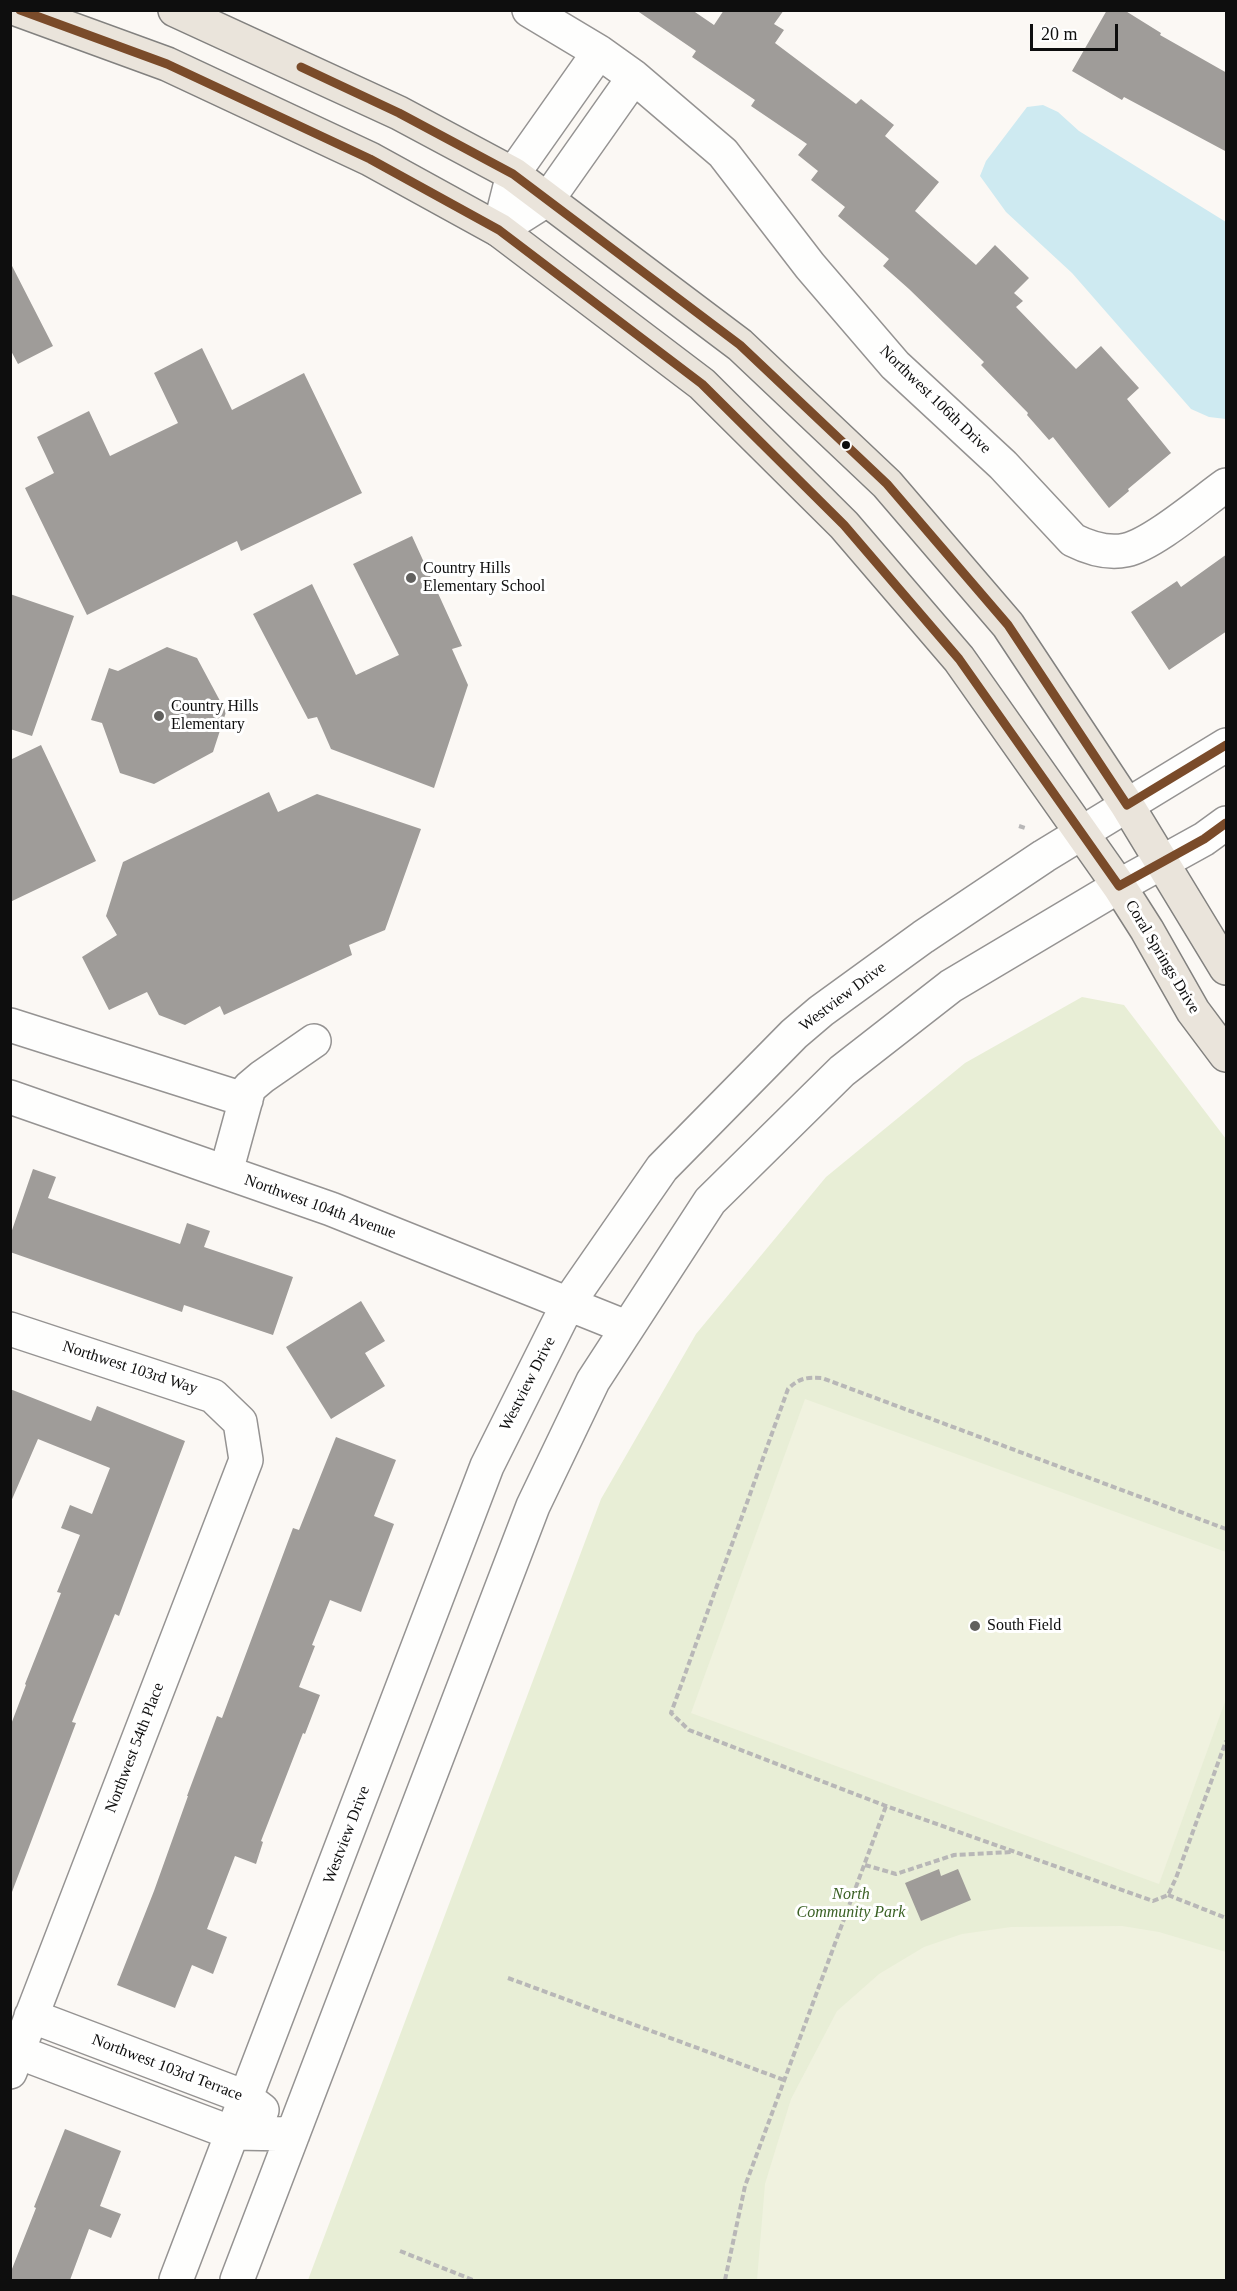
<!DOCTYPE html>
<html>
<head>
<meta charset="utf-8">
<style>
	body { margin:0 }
	#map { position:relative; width:1237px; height:2291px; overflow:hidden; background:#fbf8f4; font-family:"Times New Roman",serif }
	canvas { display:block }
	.frame { position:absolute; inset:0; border:12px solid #0e0e0e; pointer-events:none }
	.scale { position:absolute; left:1030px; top:24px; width:88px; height:27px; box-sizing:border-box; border:3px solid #0e0e0e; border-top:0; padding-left:8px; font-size:18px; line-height:21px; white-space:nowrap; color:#0e0e0e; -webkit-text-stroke:4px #fff; paint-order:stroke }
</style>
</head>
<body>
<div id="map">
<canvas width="1237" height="2291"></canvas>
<div class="frame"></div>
<div class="scale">20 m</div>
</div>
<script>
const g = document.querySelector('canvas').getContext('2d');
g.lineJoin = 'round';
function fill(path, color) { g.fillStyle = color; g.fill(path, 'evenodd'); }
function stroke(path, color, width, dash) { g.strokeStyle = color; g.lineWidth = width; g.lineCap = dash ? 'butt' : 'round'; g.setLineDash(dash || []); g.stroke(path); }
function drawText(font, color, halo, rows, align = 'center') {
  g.font = font + ' "Times New Roman",serif'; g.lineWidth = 6; g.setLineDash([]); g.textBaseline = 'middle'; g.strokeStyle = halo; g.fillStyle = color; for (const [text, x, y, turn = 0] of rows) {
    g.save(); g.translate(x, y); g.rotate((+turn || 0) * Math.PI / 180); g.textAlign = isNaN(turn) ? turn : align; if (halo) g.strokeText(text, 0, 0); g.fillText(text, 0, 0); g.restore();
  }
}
const green = new Path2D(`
	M1082,997L1124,1005L1226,1139V2280H308L601,1499L696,1334L826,1177L965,1063Z`);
const pitch = new Path2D(`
	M805,1399L1226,1552V1699L1159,1884L691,1713Z
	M1122,1926L1159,1932L1226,1952V2280H757L765,2184L791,2099L837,2011L879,1974L924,1947L962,1934L1011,1927Z`);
const water = new Path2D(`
	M1043,105L1058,112L1079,131L1226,222V419L1209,417L1191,409L1072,273L1006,212L980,176L986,161L1027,107Z`);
const building = new Path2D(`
	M636,10H692L714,25L724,10H784L774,24L784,30L775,43L856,104L861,99L894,125L885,136L939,182L915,211L976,265L995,245L1029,278L1014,293L1023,301L1016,307L1076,369L1101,346L1139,388L1127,399L1171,453L1128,489L1129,491L1109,508L1053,437L1049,440L1027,415L1028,413L981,365L984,362L909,289L883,266L889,259L838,216L845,207L811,180L818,171L798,155L807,144L751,106L755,100L692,57L696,51Z
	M1107,10H1124L1161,33L1160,35L1227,73V152L1124,97L1122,100L1072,71Z
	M10,262L53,346L18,364L10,349Z
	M202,348L232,410L304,373L362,493L241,551L237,541L87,615L25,488L54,473L37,437L89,411L110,456L178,423L154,373Z
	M412,536L462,646L452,649L468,685L434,788L331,749L317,717L308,719L253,614L312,584L356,675L399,655L353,564Z
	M1227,554V631L1169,670L1131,612L1177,581L1181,587Z
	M10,594L74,616L32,736L10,729Z
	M167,647L197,658L226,712L213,752L154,784L120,773L102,723L91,720L109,668L118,671Z
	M41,745L96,861L10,902V760Z
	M269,792L278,812L317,794L421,829L385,930L349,945L352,955L224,1015L220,1006L185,1025L159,1015L147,992L109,1010L82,957L117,935L106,916L123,862Z
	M33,1169L56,1177L48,1198L180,1244L187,1223L210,1231L204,1247L293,1277L273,1335L184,1305L182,1312L10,1252V1236Z
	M361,1301L385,1341L365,1353L385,1386L331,1419L286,1347Z
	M10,1389L91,1421L97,1406L185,1441L119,1616L115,1614L72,1722L76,1723L12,1892H10V1727L26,1685L25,1684L61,1593L57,1592L80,1535L61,1528L70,1505L92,1514L110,1468L38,1439L10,1504Z
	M336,1437L396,1460L374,1516L394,1524L361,1612L330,1600L312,1645L315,1646L299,1687L320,1695L305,1734L303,1733L261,1841L263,1842L256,1864L235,1856L207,1929L227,1937L213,1974L192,1965L175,2008L117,1985L154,1891L188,1796H187L217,1716L222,1718L293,1528L299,1530Z
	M939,1869L941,1876L958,1869L971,1900L921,1921L905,1883Z
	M65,2129L121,2151L100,2206L121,2214L111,2238L89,2229L70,2280H10V2274L36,2208L34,2207Z`);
const path = new Path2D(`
	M1019,826L1025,828
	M1226,1529L822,1378C807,1377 799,1378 788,1389L671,1713L689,1730L886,1806L1153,1901L1168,1895L1176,1878L1226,1741
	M865,1865L896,1874L954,1855L1012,1852
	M1168,1895L1226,1918
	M508,1978L784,2080
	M400,2251L473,2280
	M725,2280L745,2186L886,1806`);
const minor = new Path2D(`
	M529,10L599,52L634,77L723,153L810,266L895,365L1003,465L1073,540C1089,548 1108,554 1126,550C1153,544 1202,502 1226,485
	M499,230L548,199L634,77
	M499,230L513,174L599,52
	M10,1025L246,1100
	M10,1097L331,1209L626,1327
	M226,1172L249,1088L262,1077L314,1041
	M10,1329L213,1396L240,1422L246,1460L10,2072
	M31,2016L245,2097L262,2110
	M18,2052L232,2133L293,2134
	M176,2280L487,1466L569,1302L662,1168L794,1034L821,1011L923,937L1044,856L1226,745
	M237,2280L533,1506L593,1381L710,1201L842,1071L951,986L1119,886L1204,839L1226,823`);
const major = new Path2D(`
	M19,10L167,64L370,159L499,230L702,384L844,525L959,659L1119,886L1147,930L1193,1011L1226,1055
	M175,10L399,113L513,174L740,345L887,484L1008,625L1127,805L1226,968`);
const bus1 = new Path2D(`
	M20,10L167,64L370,159L499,230L702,384L844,525L959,659L1119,886L1204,839L1226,823
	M301,67L399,113L513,174L740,345L887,484L1008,625L1127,805L1226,745`);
const markers = [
	[846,445,5,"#0e0e0e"],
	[411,578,6,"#61605e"],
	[159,716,6,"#61605e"],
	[975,1626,6,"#61605e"]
];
const streetNames = [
	["Northwest 106th Drive",935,400,44],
	["Coral Springs Drive",1162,957,59],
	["Westview Drive",843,997,-37],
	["Northwest 104th Avenue",320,1207,20],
	["Northwest 103rd Way",130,1368,18],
	["Westview Drive",528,1384,-63],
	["Northwest 54th Place",135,1748,-69],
	["Westview Drive",347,1835,-69],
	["Northwest 103rd Terrace",167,2068,21]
];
const poiNames = [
	["Country Hills",423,569],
	["Elementary School",423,587],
	["Country Hills",171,707],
	["Elementary",171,725],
	["South Field",987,1626]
];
const parkNames = [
	["North",851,1895],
	["Community Park",851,1913]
];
fill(green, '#e8eed6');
fill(pitch, '#f0f2df');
fill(water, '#ceeaf1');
fill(building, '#9f9c99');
stroke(minor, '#959392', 36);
stroke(major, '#82817f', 36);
stroke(path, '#b8b7b7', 4, [6, 3]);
stroke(minor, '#fefefd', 33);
stroke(major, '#eae4db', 33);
stroke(bus1, '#7a4b2a', 9);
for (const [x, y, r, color] of markers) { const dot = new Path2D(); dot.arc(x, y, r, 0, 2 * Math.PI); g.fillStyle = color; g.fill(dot); stroke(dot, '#fff', 2); }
drawText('16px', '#0e0e0e', '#fff', streetNames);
drawText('16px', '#0e0e0e', '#fff', poiNames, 'left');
drawText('italic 16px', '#3a6024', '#fff', parkNames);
</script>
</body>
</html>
